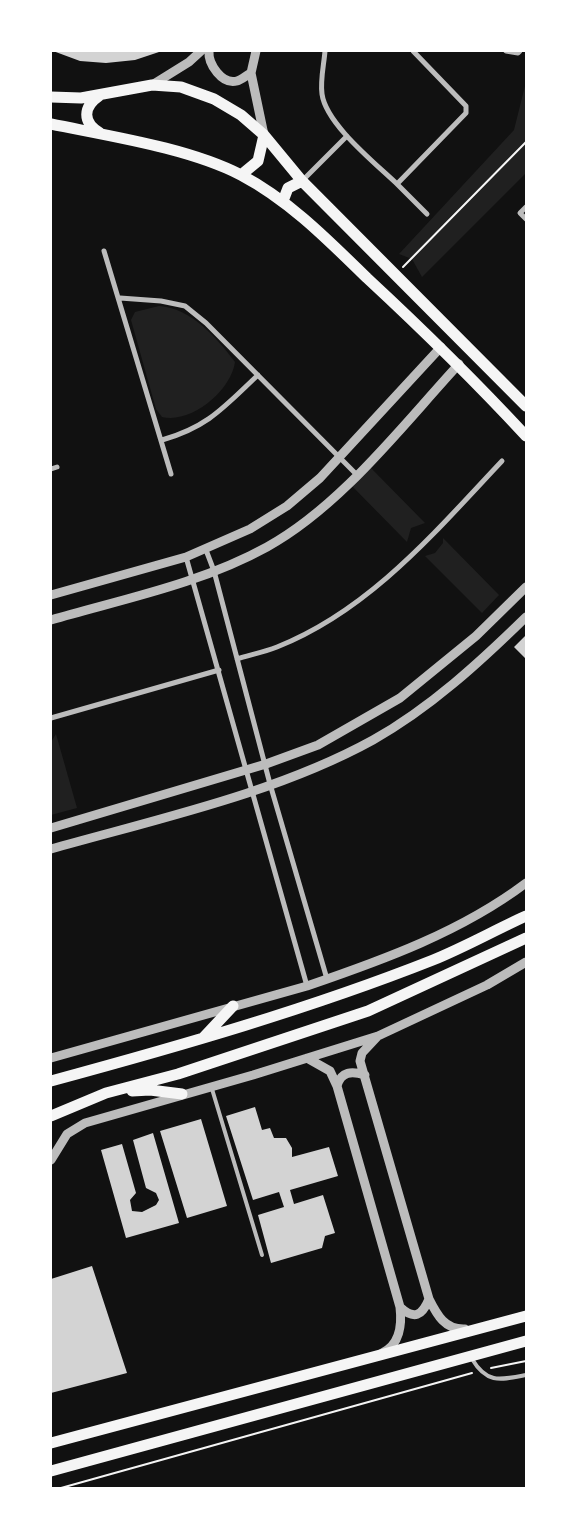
<!DOCTYPE html>
<html>
<head>
<meta charset="utf-8">
<style>
	body { margin:0 }
	#map { position:relative; width:577px; height:1539px; overflow:hidden; background:#111; font-family:Raleway,sans-serif }
	canvas { display:block }
	.frame { position:absolute; inset:0; border:52px solid #fff; pointer-events:none }
</style>
</head>
<body>
<div id="map">
<canvas width="577" height="1539"></canvas>
<div class="frame"></div>
</div>
<script>
const g = document.querySelector('canvas').getContext('2d');
g.lineJoin = 'round';
function fill(path, color) { g.fillStyle = color; g.fill(path, 'evenodd'); }
function stroke(path, color, width, dash) { g.strokeStyle = color; g.lineWidth = width; g.lineCap = dash ? 'butt' : 'round'; g.setLineDash(dash || []); g.stroke(path); }
const green = new Path2D(`
	M526,82V173L422,277L412,259L399,254L514,130Z
	M159,306C191,308 217,338 235,362C231,391 191,424 162,417L156,409L131,320L135,312Z
	M368,465L425,523L411,528L407,542L349,483Z
	M443,538L499,595L482,613L425,556L435,553L443,543Z
	M56,734L77,808L51,815V742Z`);
const building = new Path2D(`
	M53,51H159V52L135,60L106,63L80,61Z
	M526,635V659L514,647Z
	M255,1107L262,1130L270,1128L274,1138H286L292,1148V1157L329,1147L338,1176L290,1190L294,1204L323,1195L335,1233L325,1236L322,1248L271,1263L258,1215L284,1207L279,1192L253,1200L226,1116Z
	M201,1119L227,1206L187,1218L160,1131Z
	M153,1133L179,1223L126,1238L101,1150L122,1144L136,1193L130,1200L132,1211L142,1212L156,1205L159,1200L156,1193L146,1188L133,1140Z
	M92,1266L127,1373L51,1393V1279Z`);
const path = new Path2D(`
	M403,267L526,142
	M491,1368L526,1361
	M61,1488L472,1373`);
const service = new Path2D(`
	M212,1089L262,1255
	M472,1359C487,1384 500,1380 526,1375`);
const minor = new Path2D(`
	M325,51C324,64 320,81 322,94C326,124 375,163 397,184L466,113V106L413,51
	M506,51L518,53L520,51
	M302,181L347,136
	M397,184L427,214
	M526,207L520,213L526,219
	M104,251L171,474
	M120,298L161,301L185,306L206,323L357,475
	M162,440C208,427 224,407 258,375
	M51,469L57,467
	M206,550L214,571L270,784L327,979
	M186,557L307,986
	M237,659C250,655 264,652 277,647C370,610 435,532 502,461
	M51,718L219,670`);
const tertiary = new Path2D(`
	M209,51C208,64 222,85 237,81C241,80 247,75 251,73
	M256,51L251,73L264,135
	M152,85L189,62L201,51
	M51,595L186,557L250,529L287,506L320,478L441,347
	M51,620C123,599 200,584 267,547C341,506 401,427 459,364
	M51,828L266,764L318,745L400,698L476,636L526,587
	M51,849C157,819 277,793 373,740C430,708 480,662 526,617
	M377,1037L362,1053L360,1061L429,1299C437,1315 445,1330 465,1329
	M51,1058L307,986C383,960 461,932 526,883
	M307,1058L330,1071L337,1086L400,1307C402,1324 400,1345 382,1353
	M337,1086C341,1071 352,1071 365,1075
	M51,1160L67,1134L85,1123L253,1075L378,1036L487,985L526,962
	M400,1307C414,1320 422,1316 429,1299`);
const primary = new Path2D(`
	M99,96C83,107 82,122 100,133
	M51,97L81,98L152,85L181,87L214,99L241,115L264,135L302,181L526,406
	M51,124C109,136 189,148 241,175C290,201 328,240 367,278C422,329 475,381 526,436
	M241,175L258,161L264,135
	M283,201L288,188L302,181
	M203,1038L233,1006
	M51,1081C180,1046 309,1009 433,960C465,947 495,930 526,916
	M132,1091L150,1090L182,1094
	M51,1116L106,1093L178,1074L368,1011L526,938
	M51,1443L526,1316
	M51,1471L526,1341`);
fill(green, '#202020');
fill(building, '#d3d3d3');
stroke(path, '#f5f5f5', 2);
stroke(service, '#bcbcbc', 4);
stroke(minor, '#bcbcbc', 5);
stroke(tertiary, '#bcbcbc', 9);
stroke(primary, '#f5f5f5', 11);
</script>
</body>
</html>
